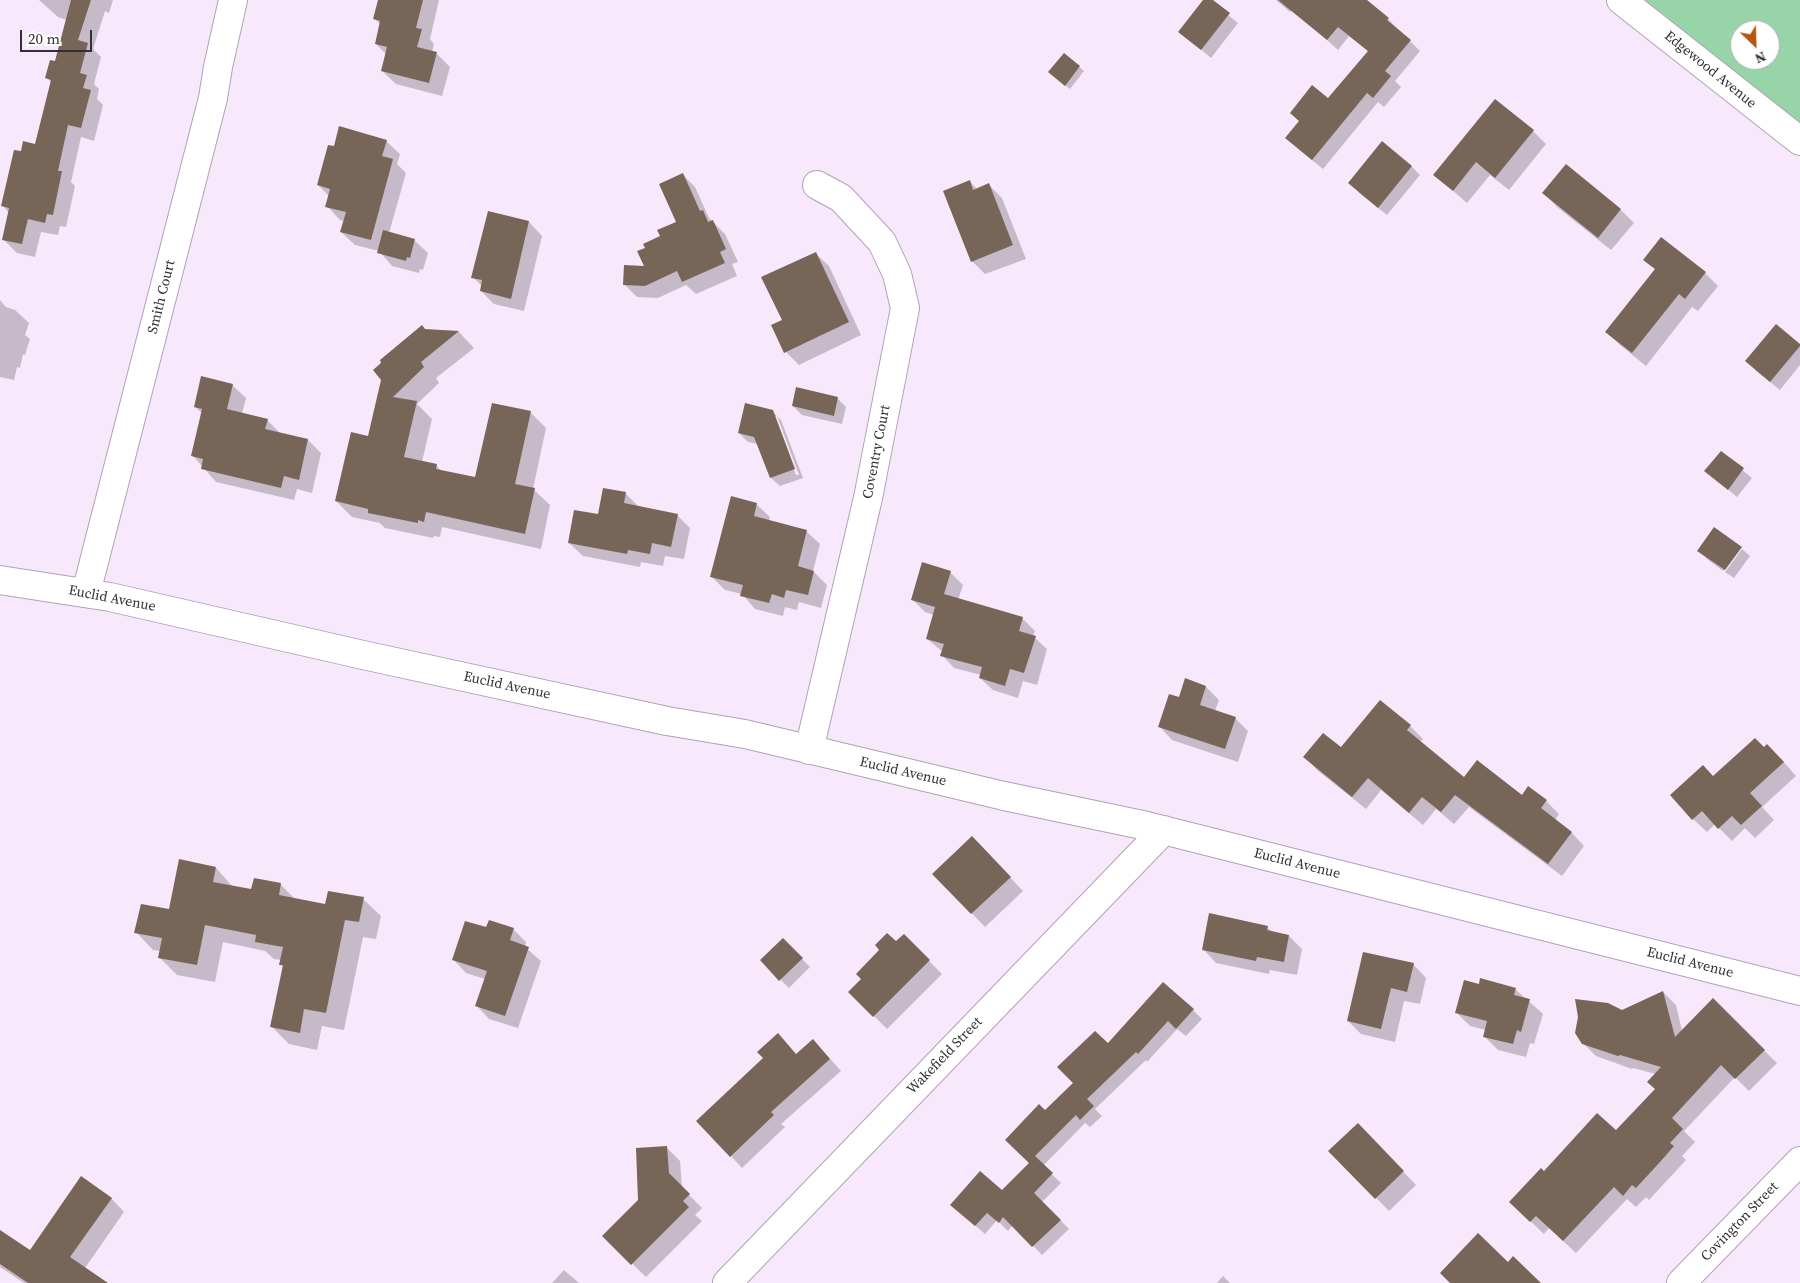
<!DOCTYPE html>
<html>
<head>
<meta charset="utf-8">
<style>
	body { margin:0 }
	#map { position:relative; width:1800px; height:1283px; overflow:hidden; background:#f8e8fb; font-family:"Source Serif 4",serif }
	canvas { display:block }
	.north { position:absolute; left:1730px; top:20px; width:50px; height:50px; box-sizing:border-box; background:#fff; border:1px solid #aeabae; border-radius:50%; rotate:156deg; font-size:14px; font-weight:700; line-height:20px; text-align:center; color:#342e35 }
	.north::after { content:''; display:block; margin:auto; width:18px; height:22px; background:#b5550f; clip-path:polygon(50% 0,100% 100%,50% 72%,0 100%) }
	.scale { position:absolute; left:20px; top:30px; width:72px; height:22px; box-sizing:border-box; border:2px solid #342e35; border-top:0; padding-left:6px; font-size:15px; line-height:18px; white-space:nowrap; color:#342e35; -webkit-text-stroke:4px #fff; paint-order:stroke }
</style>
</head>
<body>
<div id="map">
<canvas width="1800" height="1283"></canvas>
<div class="north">N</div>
<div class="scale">20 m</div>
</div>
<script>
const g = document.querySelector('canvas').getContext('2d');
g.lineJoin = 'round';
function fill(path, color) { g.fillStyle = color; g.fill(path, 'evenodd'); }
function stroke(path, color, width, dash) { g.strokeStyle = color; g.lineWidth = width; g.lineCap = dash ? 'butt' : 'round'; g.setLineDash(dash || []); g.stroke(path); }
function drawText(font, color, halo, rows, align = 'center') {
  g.font = font + ' "Source Serif 4",serif'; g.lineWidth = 5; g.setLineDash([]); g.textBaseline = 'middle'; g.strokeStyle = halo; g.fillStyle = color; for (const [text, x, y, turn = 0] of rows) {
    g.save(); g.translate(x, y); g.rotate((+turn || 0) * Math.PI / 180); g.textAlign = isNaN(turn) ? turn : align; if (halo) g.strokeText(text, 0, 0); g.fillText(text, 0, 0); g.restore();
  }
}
const green = new Path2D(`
	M1639,0H1800V131ZM1740,30H1770V60H1740Z`);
const shadow = new Path2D(`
	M39,0H113L109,13L105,11L93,49L101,57L94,84L99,89L97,99L103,105L94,141L81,137L71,182L75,186L66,227L60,226L58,235L41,232L35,257L17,253L4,240L9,213L3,206L22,153L35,145L52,83L47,78L56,62L67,20L58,17Z
	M379,0H439L430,39L434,44L432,52L436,53L450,67L442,96L396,84L382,71L387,55L376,44L381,25L375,19Z
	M1204,0H1210L1238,23L1211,58L1180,32Z
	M1276,0H1299L1290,12Z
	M1323,0H1365L1388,19L1420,51L1395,81L1401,87L1384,107L1378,102L1323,169L1297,148L1300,122L1291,113L1329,100L1369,52L1349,36L1338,50L1306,21Z
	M1064,55L1084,71L1070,89L1054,76Z
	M1533,131L1546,144L1509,190L1490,175L1467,203L1435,175Z
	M386,141L400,154L397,164L406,173L389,233L414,240L428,253L423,270L420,269L419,273L392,266L379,251L355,245L341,232L344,221L340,220L327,206L329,196L318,185L335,148Z
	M1411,166L1420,175L1387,215L1358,192Z
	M1566,166L1621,210L1634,223L1611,250L1557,207L1544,193Z
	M683,175L695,187L709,218L725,234L738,262L732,264L737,276L696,294L686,285L658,298L637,297L624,284L646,268V248L662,237L677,222Z
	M970,182L977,189L989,185L1002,198L1026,259L985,274L972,261Z
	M489,213L529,222L542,236L524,311L494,304L481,291L482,286L473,277Z
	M815,253L829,266L861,335L799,365L786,352L784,321Z
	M1645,260L1705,273L1718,286L1698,311L1692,307L1646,366L1620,345L1607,332L1656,270Z
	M0,300L6,307L15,310L29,323L25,335L30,339L25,355L23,354L20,368L17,367L14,380L0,377Z
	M425,330L459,332L474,348L436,378L439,383L417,404L432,419L422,462L436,465L442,472L476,479L530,412L546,428L533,489L550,505L541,549L442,527L440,537L434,536L433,538L385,528L380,523L352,517L336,501Z
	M1800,346V365L1780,390L1755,370Z
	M232,385L246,398L242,414L267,420L281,434L308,440L321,453L312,493L297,489L294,500L216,482L193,456L203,414L195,407Z
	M837,398L846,407L842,424L802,415L793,406Z
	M772,411L781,420L803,478L780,486L771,478L758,444L748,442L739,433ZM774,416H777L799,475H796Z
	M1721,452L1752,478L1737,497L1706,471Z
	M625,493L638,506L677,515L690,528L684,559L665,556L663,566L641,562L640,567L583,556L569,543Z
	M756,504L770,517L769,521L806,531L820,544L813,571L827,585L821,608L799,602L797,610L785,607L783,616L755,609L742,594L725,590L712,577Z
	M1740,547L1723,571L1707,559L1699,551Z
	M1742,549L1750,556L1734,578L1725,572Z
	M950,572L963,585L958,600L1022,618L1035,631L1033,636L1047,649L1037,685L1023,681L1018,698L993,690L980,678L981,675L954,668L942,655L943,652L927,639L934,615L925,612L912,599Z
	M1206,687L1219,700L1215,711L1235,718L1248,731L1238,762L1172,740L1159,726L1180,699Z
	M1410,726L1423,739L1420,742L1464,779L1522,797L1546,801L1559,814L1555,820L1572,833L1584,846L1562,876L1469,807L1454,824L1436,809L1423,825L1381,790L1366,809L1317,770L1305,757L1341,749Z
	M1781,759L1796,776L1762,807L1774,820L1755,838L1745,828L1732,841L1715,824L1707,832L1693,819L1714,777Z
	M985,851L1023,891L985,927L934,874Z
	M216,868L233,887L252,891L255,879L281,885L296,900L326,906L363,899L381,916L376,939L363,937L344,1030L322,1026L317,1050L289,1044L272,1027L283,967L280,964L281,960L274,959L265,951L223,942L215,982L177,975L159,957L161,951L153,950L136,932L170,911Z
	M1267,927L1273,933L1289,936L1302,949L1297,975L1270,970L1269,974L1216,963L1203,949Z
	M486,929H513L526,942L525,947L541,961L518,1028L489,1019L476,1005L485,979L466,973L453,959Z
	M904,936L942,974L887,1029L850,992Z
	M783,940L810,967L789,988L762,961Z
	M1413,964L1426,978L1420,1004L1404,1001L1395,1042L1361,1034L1348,1021Z
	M1480,985L1515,989L1543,1014L1534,1044L1530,1043L1526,1057L1498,1050L1484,1036L1486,1030L1470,1026L1456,1012Z
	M1663,992L1676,1005L1682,1031L1713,1000L1777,1063L1749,1091L1735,1077L1684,1131L1695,1142L1682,1156L1686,1160L1649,1200L1646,1197L1636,1207L1627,1199L1576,1253L1549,1228L1544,1234L1524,1215L1544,1172L1616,1132L1656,1090V1074L1633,1068L1632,1069L1596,1056L1583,1043L1622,1012Z
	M1193,1010L1202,1019L1186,1036L1177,1029L1147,1062L1146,1060L1095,1109L1102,1116L1090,1127L1085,1123L1043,1166L1061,1183L1042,1202L1069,1229L1042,1255L1013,1225L1008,1231L997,1220L985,1234L961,1213L1002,1191L1030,1163L1045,1112L1075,1083L1108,1045Z
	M824,1052L841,1071L781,1124L785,1127L742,1168L731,1156L797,1055Z
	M1358,1125L1416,1185L1389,1211L1330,1151Z
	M667,1148L680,1161L682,1188L702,1208L695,1215L702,1221L646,1277L604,1236L639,1201Z
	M111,1198L124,1212L85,1268L106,1283H24L0,1267V1231L30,1252Z
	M564,1270L579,1283H552Z
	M1223,1276L1230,1283H1217Z`);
const building = new Path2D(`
	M71,0H91L78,40L88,43L80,73L87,75L83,88L91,90L81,128L68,125L58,171H62L53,215L47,214L45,223L28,219L22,244L2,240L9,208L1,206L14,150L21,151L23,141L35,144L51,80L45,78L50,60L55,61Z
	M378,0H423L416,28L422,29L417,47L437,52L429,83L381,71L387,47L375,44L380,21L373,19Z
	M1203,0H1213L1230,13L1201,50L1178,32Z
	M1278,0H1367L1389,18L1387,20L1411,40L1385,71L1391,76L1373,98L1367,93L1312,160L1285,138L1299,121L1290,113L1312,85L1328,98L1368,51L1338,27L1327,40Z
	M1064,53L1080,66L1065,86L1048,72Z
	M1495,99L1534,130L1495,178L1476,162L1453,191L1433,175Z
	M339,126L387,140L382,156L393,159L371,240L340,232L346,212L325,207L330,189L317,185L328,145L334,146Z
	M1382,141L1412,166L1378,208L1348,183Z
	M1566,164L1621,209L1598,238L1542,193Z
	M683,173L700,211L703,210L708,222L713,220L726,249L720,252L725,263L682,282L677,271L645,286L623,285L624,265L644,266L637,251L645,248L643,244L660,236L657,230L676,222L659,184Z
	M970,180L973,190L989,183L1013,245L971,262L943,191Z
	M488,211L529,221L511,299L480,291L482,280L471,278Z
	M383,230L415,239L410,258L407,257L406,261L377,253Z
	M1661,237L1706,272L1685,299L1679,294L1632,353L1605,332L1655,269L1643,260Z
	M816,252L849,322L784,353L771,325L782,320L761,277Z
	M1776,324L1800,344V346L1770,382L1745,361Z
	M422,325L425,329L459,331L421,362L424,367L393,397L417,401L404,457L437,464L436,469L475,477L492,403L531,411L515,484L535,488L525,534L426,512L424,522L418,520V523L368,513V509L335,501L351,432L368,436L381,380L373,370L381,363L380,360Z
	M201,376L233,384L227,409L268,419L265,429L308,439L299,480L284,476L281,488L201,469L203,459L191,456L202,409L194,407Z
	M796,387L838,397L834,416L792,406Z
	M745,403L773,410L795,469L770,478L754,437L738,433Z
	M1721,451L1744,468L1728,490L1704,471Z
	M603,488L626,492L624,503L678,514L671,547L652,543L650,554L628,550L627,554L568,543L574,510L598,514Z
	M731,496L757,503L754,516L807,530L798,566L814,571L808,595L786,590L784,598L772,594L769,603L740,596L743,585L710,577Z
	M1714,527L1742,547L1725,570L1697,551Z
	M922,562L951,571L944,594L1023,617L1019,631L1036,636L1024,673L1010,669L1005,686L979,678L982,667L940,656L944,644L926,639L935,607L911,600Z
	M1185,678L1206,686L1200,705L1236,717L1225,749L1158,727L1169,694L1179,697Z
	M1380,700L1411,725L1407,730L1464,777L1477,760L1522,795L1528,786L1547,800L1541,808L1572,832L1548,864L1455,795L1441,812L1422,797L1409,813L1368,778L1352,797L1303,757L1323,733L1341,747Z
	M1755,738L1764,747L1767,744L1784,762L1750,793L1762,806L1741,825L1732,816L1718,829L1702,811L1692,820L1670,795L1703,765L1713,776Z
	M972,836L1011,877L971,914L932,874Z
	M179,859L216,867L213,882L251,889L254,878L281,883L279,895L325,904L328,891L364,897L359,922L345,920L326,1013L304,1009L300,1033L270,1027L283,965H279L283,947L255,942L256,935L205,925L197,965L158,958L162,938L134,933L141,904L169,909Z
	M1209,913L1268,926L1267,930L1289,935L1284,962L1257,957L1256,961L1202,950Z
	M489,920L514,928L510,940L529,947L505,1016L475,1006L487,971L452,960L465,921L486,927Z
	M887,933L896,941L904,934L930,960L873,1017L848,992L861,979L856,974L879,950L875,945Z
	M783,938L803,958L779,981L760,960Z
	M1363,952L1414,963L1407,992L1391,988L1381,1029L1347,1021Z
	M1480,978L1516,988L1514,995L1530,999L1521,1032L1517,1030L1513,1044L1483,1037L1487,1021L1455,1013L1464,980L1479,984Z
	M1163,982L1194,1009L1176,1029L1168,1021L1138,1054L1136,1052L1087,1099L1094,1106L1080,1120L1076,1115L1035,1156L1053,1173L1034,1193L1061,1220L1032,1247L1003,1217L999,1223L987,1213L975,1226L950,1205L980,1171L1002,1190L1029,1163L1005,1140L1039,1104L1045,1110L1073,1083L1057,1067L1095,1031L1108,1043Z
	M1663,991L1675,1037L1713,998L1765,1050L1735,1079L1721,1065L1672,1118L1683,1129L1670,1143L1674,1146L1660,1162L1636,1188L1632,1185L1623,1196L1614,1187L1563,1241L1536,1216L1530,1222L1509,1202L1541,1168L1544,1171L1597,1113L1616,1130L1655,1089L1647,1082L1661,1067L1620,1055L1618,1056L1582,1044L1575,1033L1578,1017L1575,999L1608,1003L1622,1010Z
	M778,1033L796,1054L813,1039L830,1059L771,1112L774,1115L730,1157L696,1121L763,1058L757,1052Z
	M1358,1123L1404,1171L1375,1199L1328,1151Z
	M667,1146L669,1173L690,1194L683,1201L689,1207L631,1265L602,1236L638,1200L636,1148Z
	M81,1176L112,1198L70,1257L108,1283H28L0,1264V1230L30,1250Z
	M1478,1233L1508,1262L1513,1256L1541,1283H1450L1440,1273Z`);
const minor = new Path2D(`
	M1621,0L1800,141
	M0,580L110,597L363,655L667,721L745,734L1004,796L1147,826L1800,991
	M86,593L213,98L218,67L233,0
	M809,750L868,498L905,308L897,274L882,242L841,198L817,185
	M727,1283L1164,830
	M1681,1283L1800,1161`);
const streetNames = [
	["Edgewood Avenue",1710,70,39],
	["Smith Court",162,297,-76],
	["Coventry Court",877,452,-79],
	["Euclid Avenue",112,599,11],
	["Euclid Avenue",507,686,12],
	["Euclid Avenue",903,772,13],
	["Euclid Avenue",1297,864,14],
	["Euclid Avenue",1690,963,14],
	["Wakefield Street",945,1056,-46],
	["Covington Street",1740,1222,-46]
];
fill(green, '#97d5a8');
fill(shadow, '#0003');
fill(building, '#776558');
stroke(minor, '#b1a2b4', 30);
stroke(minor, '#fff', 28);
drawText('14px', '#342e35', '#fff', streetNames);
</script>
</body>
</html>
